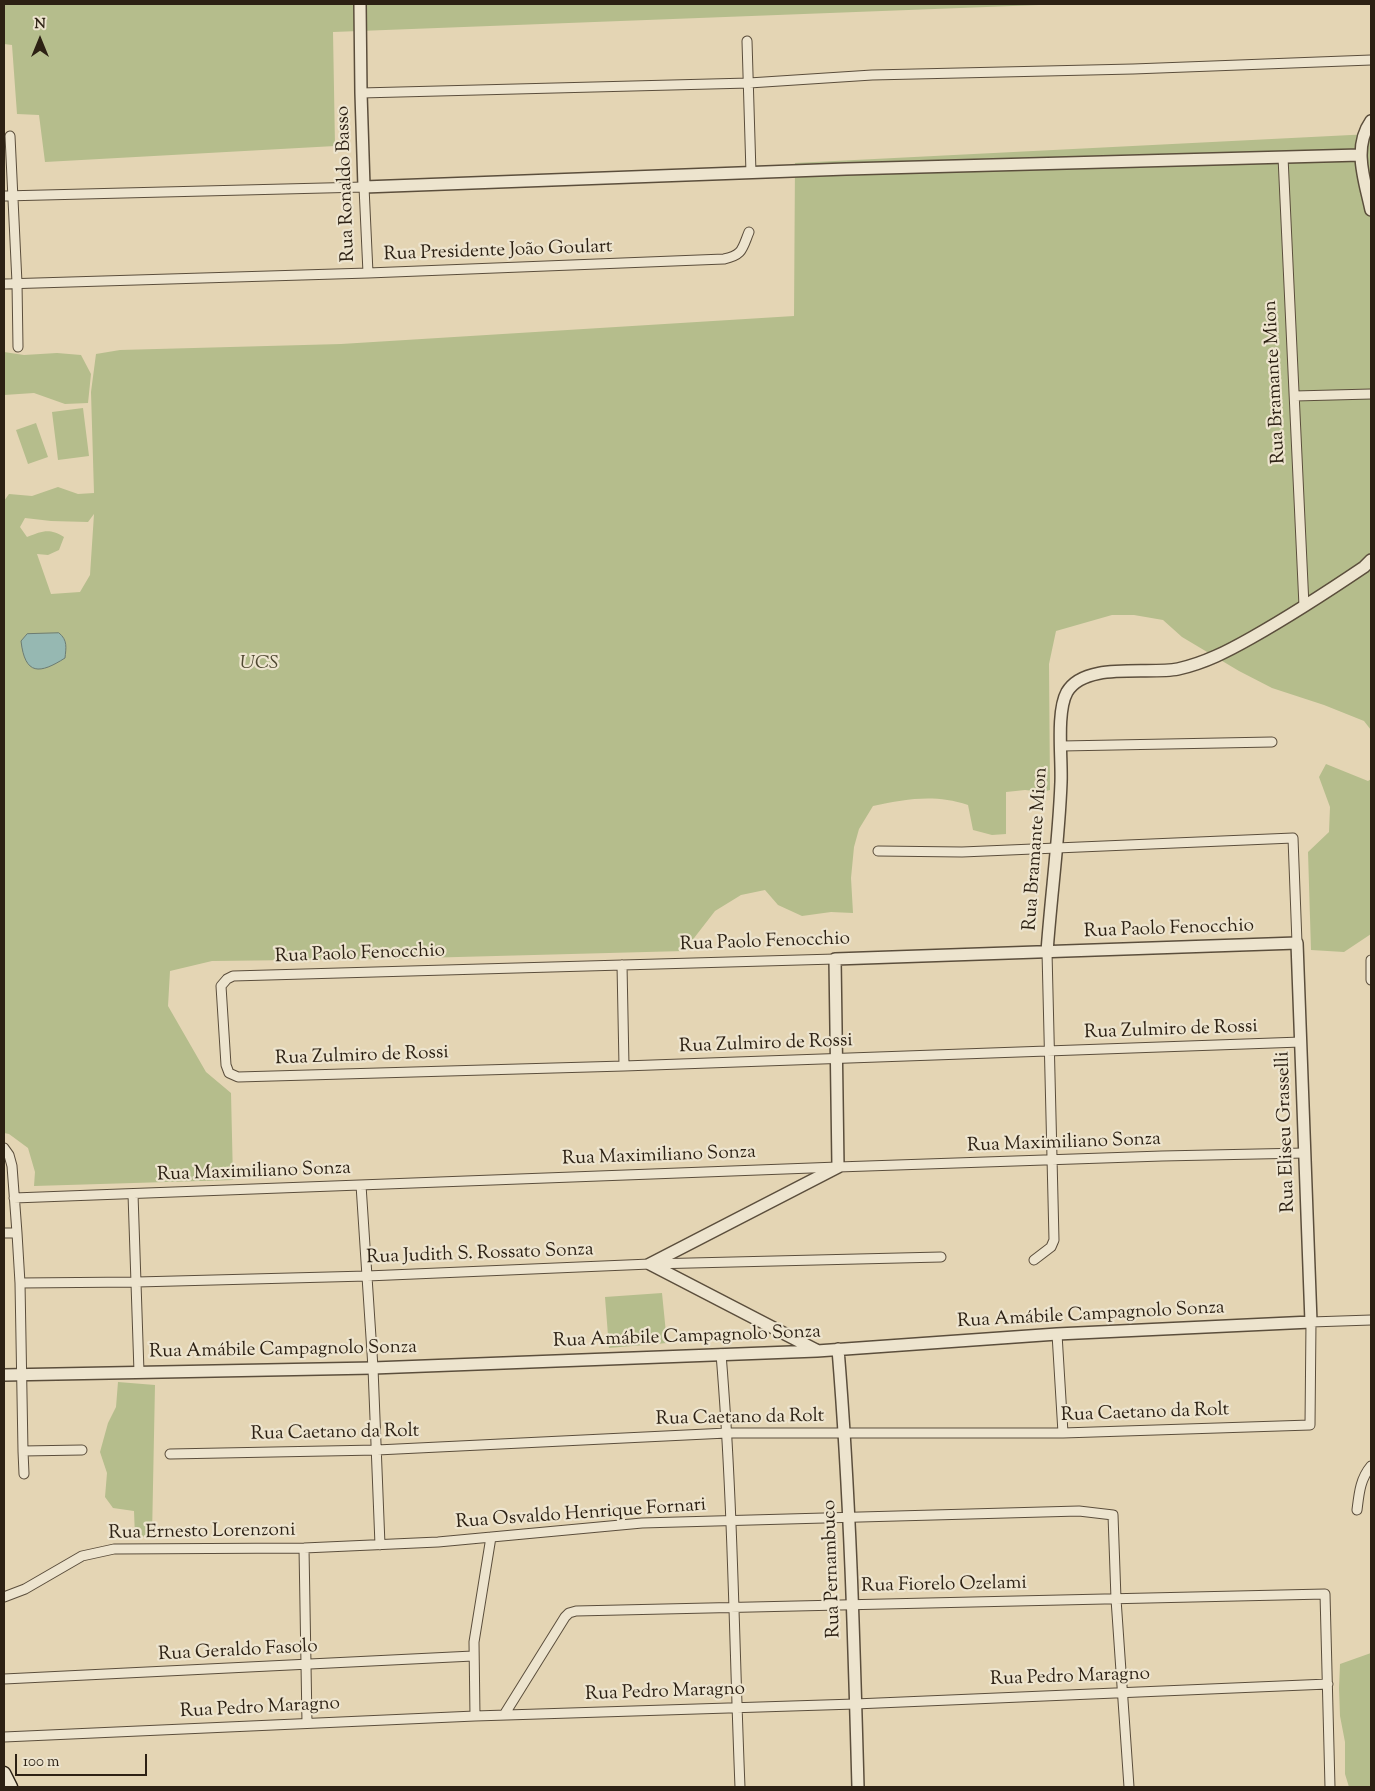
<!DOCTYPE html>
<html>
<head>
<meta charset="utf-8">
<style>
	body { margin:0 }
	#map { position:relative; width:1375px; height:1791px; overflow:hidden; background:#e4d5b4; font-family:"Sorts Mill Goudy",serif }
	canvas { display:block }
	.frame { position:absolute; inset:0; border:5px solid #2d2114; pointer-events:none }
	.north { position:absolute; left:15px; top:15px; width:50px; height:50px; -webkit-text-stroke:4px #ede4ce; paint-order:stroke; rotate:0deg; font-size:14px; font-weight:700; line-height:20px; text-align:center; color:#2d2114 }
	.north::after { content:''; display:block; margin:auto; width:18px; height:22px; background:#2d2114; clip-path:polygon(50% 0,100% 100%,50% 72%,0 100%) }
	.scale { position:absolute; left:15px; top:1754px; width:132px; height:22px; box-sizing:border-box; border:2px solid #2d2114; border-top:0; padding-left:6px; font-size:15px; line-height:18px; white-space:nowrap; color:#2d2114; -webkit-text-stroke:4px #ede4ce; paint-order:stroke }
</style>
</head>
<body>
<div id="map">
<canvas width="1375" height="1791"></canvas>
<div class="frame"></div>
<div class="north">N</div>
<div class="scale">100 m</div>
</div>
<script>
const g = document.querySelector('canvas').getContext('2d');
g.lineJoin = 'round';
function fill(path, color) { g.fillStyle = color; g.fill(path, 'evenodd'); }
function stroke(path, color, width, dash) { g.strokeStyle = color; g.lineWidth = width; g.lineCap = dash ? 'butt' : 'round'; g.setLineDash(dash || []); g.stroke(path); }
function drawText(font, color, halo, rows, align = 'center') {
  g.font = font + ' "Sorts Mill Goudy",serif'; g.lineWidth = 4.5; g.setLineDash([]); g.textBaseline = 'middle'; g.strokeStyle = halo; g.fillStyle = color; for (const [text, x, y, turn = 0] of rows) {
    g.save(); g.translate(x, y); g.rotate((+turn || 0) * Math.PI / 180); g.textAlign = isNaN(turn) ? turn : align; if (halo) g.strokeText(text, 0, 0); g.fillText(text, 0, 0); g.restore();
  }
}
const green = new Path2D(`
	M4,4H1065L333,32L335,146L45,162L39,115L17,114L12,45L4,44Z
	M1371,134V730L1364,721L1324,705L1272,688L1239,671L1182,637L1163,620L1134,615H1112L1056,631L1049,664L1050,790L1043,792L1025,790L1006,792V834L992,835L973,830L968,805C934,794 907,799 873,806L859,829L854,847L851,878L853,913L831,912L802,916L778,905L765,890L741,895L715,911L684,951L383,959L212,961L170,971L168,1006L206,1072L231,1093L233,1180L34,1186L35,1172L28,1148L9,1134L4,1133V501L9,494L32,496L58,487L78,494L94,493L91,392L96,354L120,350L341,344L794,316L795,163ZM94,514L90,575L80,592L51,594L37,554L48,555L59,550L64,537C49,528 43,531 27,537L20,527L25,518L51,521L88,522Z
	M4,352L24,355L57,353L81,355L91,374L88,403L65,404L34,393L4,395Z
	M83,408L89,456L58,460L52,412Z
	M36,423L48,457L28,464L16,430Z
	M1326,764L1368,781L1371,779V934L1344,952L1311,950L1308,852L1329,832L1330,807L1319,777Z
	M662,1293L667,1343L609,1348L605,1297Z
	M118,1382L155,1385L152,1536L135,1537L134,1511L113,1508L105,1497L107,1473L100,1452L108,1423L116,1407Z
	M1371,1653V1787H1349L1345,1774V1742L1340,1716L1339,1688L1340,1664Z`);
const water = new Path2D(`
	M59,633C68,640 66,648 65,658C40,674 25,676 21,641L27,634Z`);
const minor = new Path2D(`
	M747,41L751,173
	M361,93L749,83L872,75L1133,69L1371,60
	M10,136L17,283L18,347
	M1283,157L1304,606
	M4,196L364,187L368,273
	M4,284L368,273L724,259C743,255 742,249 749,232
	M1295,396L1371,394
	M1062,746L1272,742
	M878,851L962,852L1293,838L1297,943
	M835,959L233,976L227,979L221,986L226,1065L229,1073L238,1077L624,1066L1301,1042
	M1371,960V980
	M622,965L624,1066
	M4,1148L9,1155L12,1166L17,1233L20,1283L23,1451L82,1450
	M361,1185L373,1368L380,1545
	M133,1194L139,1372
	M14,1198L838,1167L1162,1156L1305,1153
	M4,1233H17
	M1034,1260L1051,1247L1054,1240L1047,952
	M20,1283L137,1282L367,1276L650,1264L941,1257
	M1057,1334L1063,1433
	M721,1354C733,1498 734,1643 740,1787
	M23,1451L24,1474
	M170,1454L377,1450L727,1433H1063L1310,1425L1311,1322L1371,1320
	M1357,1510C1359,1494 1360,1479 1371,1466
	M304,1548L307,1723
	M4,1597L25,1589L82,1556L114,1549L304,1548L438,1542L642,1523L1079,1511L1113,1515L1116,1599L1129,1787
	M4,1679L473,1656
	M504,1715L565,1617L569,1613L576,1611L1325,1594L1330,1787
	M475,1716L474,1642L491,1537
	M4,1737L475,1716L855,1704L1328,1684`);
const tertiary = new Path2D(`
	M360,4L361,93L364,187L846,169L1360,155
	M1371,121C1352,148 1365,181 1371,210
	M1047,952C1051,895 1059,839 1061,782C1062,758 1056,712 1067,692C1085,661 1148,675 1178,669C1205,663 1228,651 1251,638C1290,616 1327,592 1364,567L1371,560
	M650,1264L816,1350
	M838,1349C850,1495 854,1641 858,1787
	M4,1375L373,1368L817,1351L1057,1334L1311,1322L1297,943L835,959L838,1167L650,1264`);
const secondary = new Path2D(`
	M4,1773L11,1787`);
const streetNames = [
	["Rua Ronaldo Basso",347,184,-92],
	["Rua Presidente João Goulart",498,252,-2],
	["Rua Bramante Mion",1276,382,-93],
	["Rua Bramante Mion",1037,849,-86],
	["Rua Paolo Fenocchio",1169,930,-2],
	["Rua Paolo Fenocchio",765,943,-2],
	["Rua Paolo Fenocchio",360,955,-2],
	["Rua Zulmiro de Rossi",1171,1031,-2],
	["Rua Zulmiro de Rossi",766,1045,-2],
	["Rua Zulmiro de Rossi",362,1057,-2],
	["Rua Eliseu Grasselli",1287,1132,-92],
	["Rua Maximiliano Sonza",1064,1144,-2],
	["Rua Maximiliano Sonza",659,1157,-2],
	["Rua Maximiliano Sonza",254,1173,-2],
	["Rua Judith S. Rossato Sonza",480,1255,-2],
	["Rua Amábile Campagnolo Sonza",1091,1316,-3],
	["Rua Amábile Campagnolo Sonza",687,1338,-2],
	["Rua Amábile Campagnolo Sonza",283,1351,-1],
	["Rua Caetano da Rolt",1145,1414,-2],
	["Rua Caetano da Rolt",740,1419,-1],
	["Rua Caetano da Rolt",335,1434,-1],
	["Rua Osvaldo Henrique Fornari",581,1515,-4],
	["Rua Ernesto Lorenzoni",202,1533,-1],
	["Rua Pernambuco",833,1569,-92],
	["Rua Fiorelo Ozelami",944,1586,-1],
	["Rua Geraldo Fasolo",238,1652,-3],
	["Rua Pedro Maragno",1070,1678,-2],
	["Rua Pedro Maragno",665,1693,-2],
	["Rua Pedro Maragno",260,1709,-3]
];
const parkNames = [
	["UCS",259,665]
];
fill(green, '#b5bd8c');
fill(water, '#96b8b2');
stroke(water, '#6c7c73', 1);
stroke(minor, '#5b4e3c', 11);
stroke(tertiary, '#5b4e3c', 14);
stroke(secondary, '#2d2114', 15);
stroke(minor, '#ede4ce', 9);
stroke(tertiary, '#ede4ce', 11);
stroke(secondary, '#ede4ce', 12);
drawText('19px', '#2d2114', '#ede4ce', streetNames);
drawText('italic 19px', '#4f4832', '#ede4ce', parkNames);
</script>
</body>
</html>
